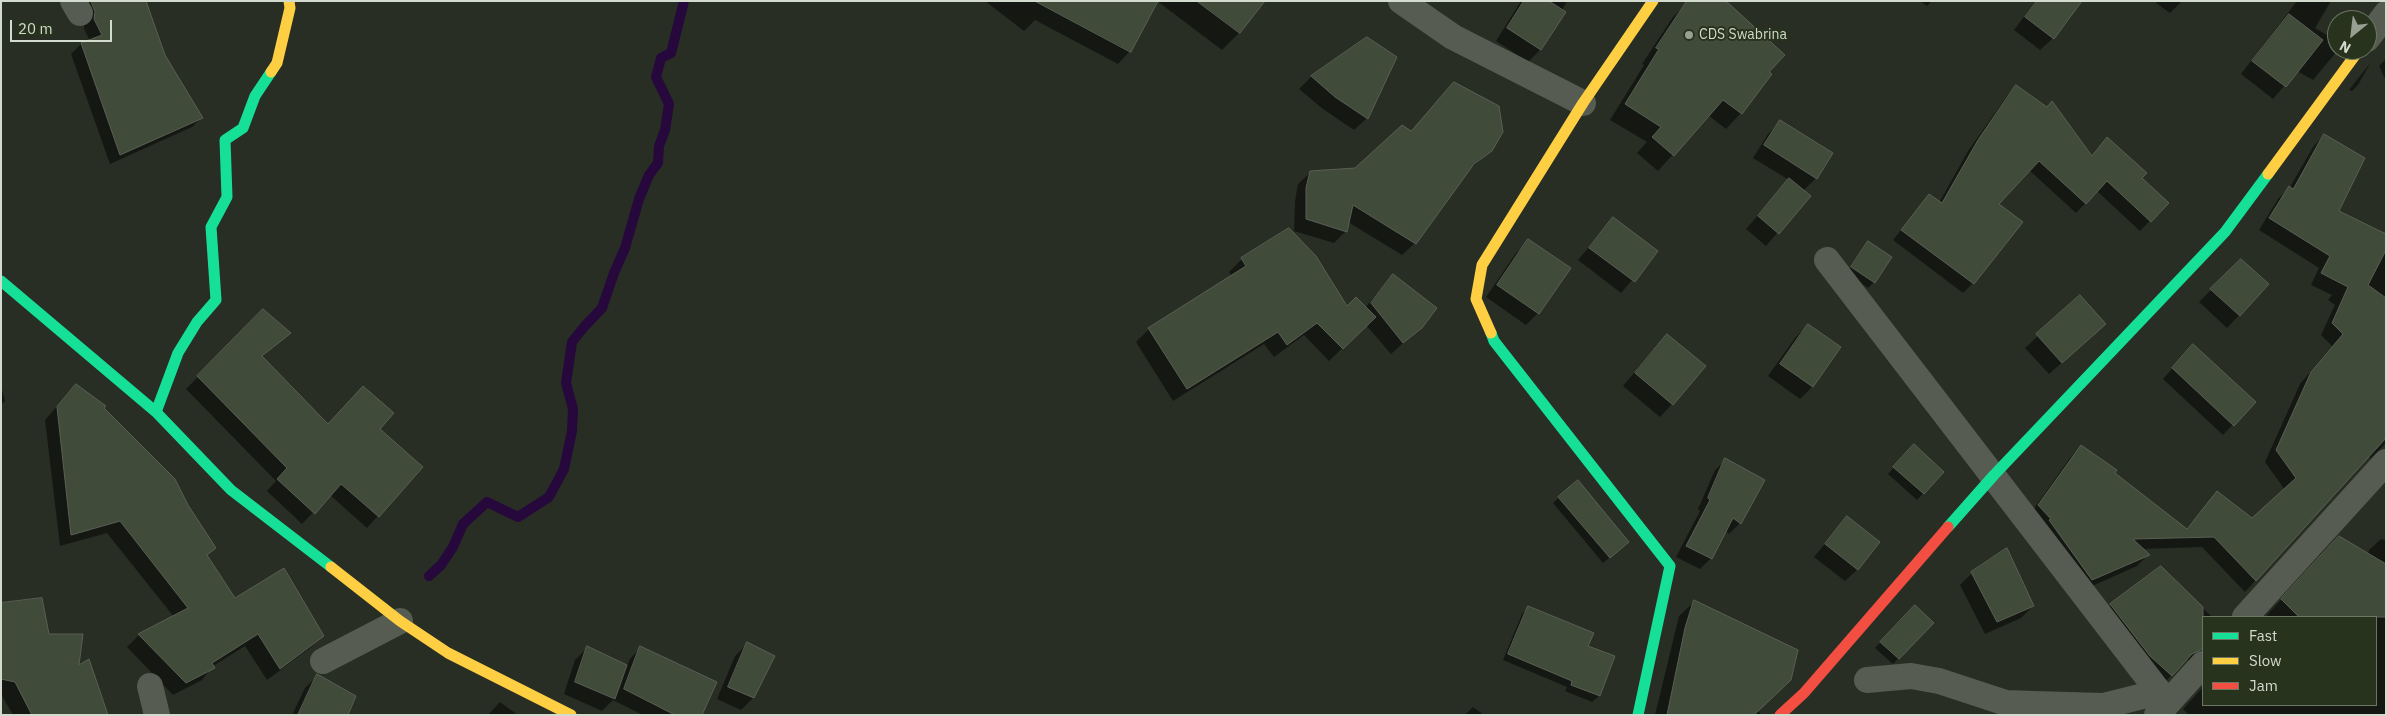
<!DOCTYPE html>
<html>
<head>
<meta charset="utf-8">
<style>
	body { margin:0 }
	#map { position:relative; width:2387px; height:716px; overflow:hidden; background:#282e23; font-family:"IBM Plex Sans",sans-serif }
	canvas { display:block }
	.frame { position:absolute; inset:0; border:2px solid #d3dbce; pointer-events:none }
	.legend { position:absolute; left:2202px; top:616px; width:175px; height:90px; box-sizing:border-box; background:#28331e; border:1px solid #6c7664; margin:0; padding:6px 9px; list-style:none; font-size:15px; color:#d3dbce }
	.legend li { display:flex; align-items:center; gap:10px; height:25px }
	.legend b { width:25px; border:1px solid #6c7664 }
	.north { position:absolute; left:2327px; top:10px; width:50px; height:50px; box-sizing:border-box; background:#28331e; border:1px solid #6c7664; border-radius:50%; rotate:209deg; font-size:14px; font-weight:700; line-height:20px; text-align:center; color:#d3dbce }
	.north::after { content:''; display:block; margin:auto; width:18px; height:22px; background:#979e92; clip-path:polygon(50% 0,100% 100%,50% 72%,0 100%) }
	.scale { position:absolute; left:10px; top:20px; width:102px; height:22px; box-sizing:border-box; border:2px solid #d3dbce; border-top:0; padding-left:6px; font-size:15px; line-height:18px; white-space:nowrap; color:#d3dbce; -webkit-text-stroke:4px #28331e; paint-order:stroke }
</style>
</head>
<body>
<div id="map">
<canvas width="2387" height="716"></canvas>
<div class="frame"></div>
<ul class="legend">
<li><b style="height:6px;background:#16e098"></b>Fast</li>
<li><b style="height:6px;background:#ffcf43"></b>Slow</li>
<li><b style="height:6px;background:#f24e42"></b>Jam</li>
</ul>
<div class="north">N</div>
<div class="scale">20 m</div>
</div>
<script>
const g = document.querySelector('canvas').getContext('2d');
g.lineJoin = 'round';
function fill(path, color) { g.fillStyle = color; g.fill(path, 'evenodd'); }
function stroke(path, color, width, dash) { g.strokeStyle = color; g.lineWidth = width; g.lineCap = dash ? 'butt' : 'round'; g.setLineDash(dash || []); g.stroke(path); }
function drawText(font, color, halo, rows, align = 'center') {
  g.font = font + ' "IBM Plex Sans",sans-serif'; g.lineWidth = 4; g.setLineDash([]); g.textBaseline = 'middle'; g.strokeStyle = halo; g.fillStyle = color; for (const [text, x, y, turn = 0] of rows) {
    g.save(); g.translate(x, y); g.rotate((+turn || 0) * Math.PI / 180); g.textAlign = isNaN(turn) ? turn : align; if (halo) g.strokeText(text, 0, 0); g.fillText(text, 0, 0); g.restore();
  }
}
const shadow = new Path2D(`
	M74,1H116L164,56L202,117L192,127L110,164L71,54L81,44L90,41L84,29V16Z
	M985,1H1263L1239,33L1222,50L1157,1L1130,51L1118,64L1035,20L1024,31Z
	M1521,1H1567L1540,50L1528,62L1496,41Z
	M1920,1H1932L1927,6Z
	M2036,1H2080L2053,38L2040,50L2014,30Z
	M2157,1H2182L2170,13L2156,3Z
	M2297,1H2331L2315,28L2337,41L2338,50L2313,80L2297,71L2273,99L2241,74Z
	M1688,2L1770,74L1741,113L1726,129L1708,115L1658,171L1637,153L1647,142L1610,120L1644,65L1642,64L1673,17Z
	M1367,39L1395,58L1367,118L1354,130L1323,109L1299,89L1311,77Z
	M2386,59V81L2379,66Z
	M2371,62L2358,85L2352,91L2349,90Z
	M2016,87L2091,157L2107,138L2140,179L2167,203L2140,231L2097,191L2076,213L2029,170L1997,204L1973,283L1963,293L1893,240L1929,195L1939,203L1968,151L2007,96Z
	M1781,122L1816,178L1803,191L1809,196L1766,246L1746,229L1789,180L1753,158L1768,134Z
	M1410,132L1491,150L1468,171L1415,243L1402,255L1348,222L1346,231L1334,243L1294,231L1295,201L1298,184L1311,172L1356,170Z
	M2324,135L2338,211L2386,236V443L2371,458L2367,457L2245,592L2202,547L2142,549L2148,555L2137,566L2081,591L2028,517L2070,458L2081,446L2185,530L2217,493L2252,520L2285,490L2265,462L2300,384L2332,346L2321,335L2335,305L2328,300L2332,295L2311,285L2319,268L2259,230L2278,199L2290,187L2313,147Z
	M1613,218L1656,252L1621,293L1578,260Z
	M1529,241L1538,313L1526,325L1486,297L1516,253Z
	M1868,243L1874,282L1868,288L1846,273Z
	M1242,259L1347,308H1365L1393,275L1421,327L1391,354L1366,325L1329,361L1304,335L1274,357L1264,344L1173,401L1136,342L1149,329L1232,277L1229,272Z
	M2241,260L2268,285L2227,328L2199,302Z
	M2080,297L2092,336L2049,374L2025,348Z
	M263,311L289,333L261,358L327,426L378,429L422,467L367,528L330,495L302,524L267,491L276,481L186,389Z
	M1808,325L1839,347L1812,387L1800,399L1768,376L1795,338Z
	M2193,345L2254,402L2223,435L2163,379Z
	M1655,348L1672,404L1660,417L1623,386Z
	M76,385L102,408L187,505L214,548L206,556L235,600L323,636L310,648L267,680L245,646L213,666L202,680L173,695L127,647L139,635L174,617L107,533L60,546L45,420Z
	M1,386L5,401L1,405Z
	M1908,452L1942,472L1917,500L1888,474Z
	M1726,460L1740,523L1729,534L1725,530L1711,558L1700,569L1676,557L1700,511L1698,509L1715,470Z
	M1559,497L1621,548L1603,563L1553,503Z
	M1847,517L1858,569L1845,581L1814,557Z
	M2381,539L2386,540V715H2189L2183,709L2203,687V705H2376V617H2269L2267,615L2328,548L2368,554L2369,550Z
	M2161,567L2212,617H2203V666L2195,660H2187L2160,687L2100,616L2111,605Z
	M1972,573L2033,606L2021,618L1985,634L1960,585Z
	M1694,602L1758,710L1761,715H1655L1679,616Z
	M1,604L48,635L77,667L107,715H13L1,694Z
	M1915,607L1932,623L1893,664L1875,648Z
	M1528,608L1587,647L1613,657L1599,696L1592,702L1565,691L1567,687L1503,660L1522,614Z
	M747,644L753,698L741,710L717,699L735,656Z
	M587,648L627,666L630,659L640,648L701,715H643L613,700L602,711L564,694L575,660Z
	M317,676L347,715H292L305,688Z
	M500,702L518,715H488Z
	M1473,707L1484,715H1465Z`);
const stream = new Path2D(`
	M429,576L441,565L453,547L463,524L487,502L518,517L549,497L564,469L572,431L573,409L566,383L572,342L584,327L602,308L614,273L625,248L639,199L649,175L658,163L659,146L665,130L669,104L656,77L661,58L671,53L684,1`);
const building = new Path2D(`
	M91,1H146L165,55L203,118L120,155L81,43L102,35L94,19L95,12Z
	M1035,1H1158L1131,52Z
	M1197,1H1265L1240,33Z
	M1524,1H1549L1566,12L1541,50L1507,28Z
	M1687,1H1726L1785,55L1769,72L1772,74L1742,114L1723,100L1674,156L1652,137L1661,127L1625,104L1659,49L1656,48Z
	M2037,1H2082L2054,39L2025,17Z
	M2289,14L2323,40L2286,87L2252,61Z
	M1367,37L1397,57L1368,119L1335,97L1311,76Z
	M1454,82L1499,106L1503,132L1492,151L1474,164L1416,244L1353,205L1347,232L1306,219V188L1310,171L1355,168L1402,125L1411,131Z
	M2016,85L2047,107L2052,101L2092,156L2107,137L2147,173L2142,178L2169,203L2151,222L2107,181L2086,204L2039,161L1999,204L2023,222L1974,284L1901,230L1929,194L1942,203L1978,140Z
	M1780,120L1833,153L1817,179L1764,145Z
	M2324,134L2365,158L2339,211L2386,234V250L2368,285L2386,298V438L2256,581L2214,537L2133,539L2150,555L2092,580L2049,520L2051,519L2038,505L2081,445L2117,470L2115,473L2187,529L2217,491L2252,518L2296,478L2276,450L2311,372L2343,334L2332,323L2348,287L2321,273L2330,256L2269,218L2289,186L2293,189Z
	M1789,178L1811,196L1779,234L1758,216Z
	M1613,217L1658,251L1635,282L1589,248Z
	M1289,228L1316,256L1347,306L1356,297L1376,317L1343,349L1317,323L1287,345L1278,332L1187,389L1148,328L1246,266L1241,258Z
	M1528,239L1571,268L1539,314L1497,285Z
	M1868,241L1892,257L1875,283L1851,267Z
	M2241,259L2269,284L2240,316L2210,289Z
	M1393,274L1437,308L1422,328L1403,343L1371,303Z
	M2080,295L2106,324L2062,363L2036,334Z
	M263,309L291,333L262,356L328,424L363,386L394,413L380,429L423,467L379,517L341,484L315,514L277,479L287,468L197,376Z
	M1808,324L1841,347L1813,387L1780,364Z
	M1667,334L1706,366L1673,405L1635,373Z
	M2193,344L2256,402L2234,426L2172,368Z
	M76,384L106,406L104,408L175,479L188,505L216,548L207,555L235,598L284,568L324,636L280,669L258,634L212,663L215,668L186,683L138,634L188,608L120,521L71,535L57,407Z
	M1914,444L1944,472L1924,494L1893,467Z
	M1725,458L1765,480L1741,524L1733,518L1712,559L1686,546L1710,500L1708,498Z
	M1578,480L1629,542L1610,558L1558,497Z
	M1847,516L1880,542L1858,570L1825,544Z
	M2339,536L2386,564V617H2299L2281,599Z
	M2007,548L2034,606L1997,622L1971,572Z
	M2161,566L2203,607V649L2192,654L2172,676L2150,656L2110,604Z
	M42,598L49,634H83L79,665L89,659L108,715H32L15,682L1,679V603Z
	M1694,600L1798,650L1791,680L1754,715H1667L1685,628Z
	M1915,605L1934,623L1899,659L1880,642Z
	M1528,606L1594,633L1588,646L1615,656L1600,696L1571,685L1572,681L1508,654Z
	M747,642L775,656L754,698L728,687Z
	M587,646L627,665L615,699L575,682Z
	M640,646L717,682L702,715H675L624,689Z
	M317,674L356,696L348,715H298Z`);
const street = new Path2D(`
	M73,1L80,13
	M1401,1L1453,37L1583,103
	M2367,39L2386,14
	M1827,260L2159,692L2164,707
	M2245,617L2386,462
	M323,661L400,621
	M1867,680L1911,676L1939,681L2006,703L2034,704L2103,706L2159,692
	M150,686L157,715
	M2157,715L2203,664`);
const fast = new Path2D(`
	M1,281L156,412L231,490L331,567
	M1491,333L1494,341L1670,566L1638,715
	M156,412L178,353L197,322L216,300L211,227L227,197L225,140L243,128L255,96L271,72
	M1948,527L1994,475L2225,232L2268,174`);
const slow = new Path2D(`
	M271,72L277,63L290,8L289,1
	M2268,174L2359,50
	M1491,333L1476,299L1482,265L1583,103L1653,1
	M331,567L400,621L448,653L571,715`);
const jam = new Path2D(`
	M1780,715L1804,693L1948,527`);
const markers = [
	[1689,35,5,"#979e92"]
];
const poiNames = [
	["CDS Swabrina",1699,35]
];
fill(shadow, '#0007');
stroke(stream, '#26083d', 10);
fill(building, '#414b39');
stroke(building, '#5a5f56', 1);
stroke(street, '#575c52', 26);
stroke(fast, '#16e098', 11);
stroke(slow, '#ffcf43', 11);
stroke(jam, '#f24e42', 11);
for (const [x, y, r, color] of markers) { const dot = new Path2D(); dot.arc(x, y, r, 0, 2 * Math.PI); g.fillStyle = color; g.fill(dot); stroke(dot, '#28331e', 2); }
drawText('14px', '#d3dbce', '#28331e', poiNames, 'left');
</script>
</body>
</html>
